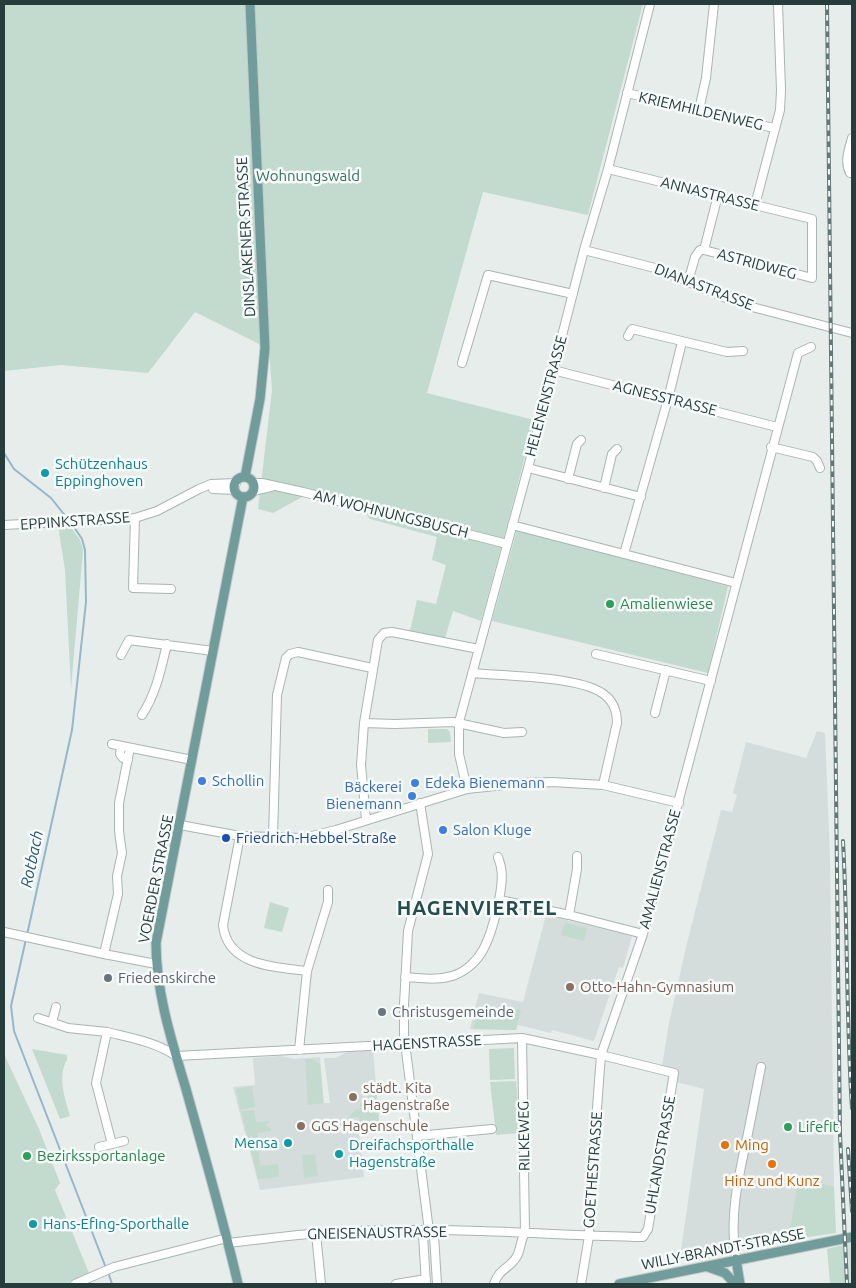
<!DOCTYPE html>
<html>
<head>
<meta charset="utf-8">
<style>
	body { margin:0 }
	#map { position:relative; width:856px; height:1288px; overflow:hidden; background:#e6edeb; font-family:Ubuntu,sans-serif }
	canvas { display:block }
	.frame { position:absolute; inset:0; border:5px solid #273d3c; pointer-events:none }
</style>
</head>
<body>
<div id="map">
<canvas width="856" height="1288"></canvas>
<div class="frame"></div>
</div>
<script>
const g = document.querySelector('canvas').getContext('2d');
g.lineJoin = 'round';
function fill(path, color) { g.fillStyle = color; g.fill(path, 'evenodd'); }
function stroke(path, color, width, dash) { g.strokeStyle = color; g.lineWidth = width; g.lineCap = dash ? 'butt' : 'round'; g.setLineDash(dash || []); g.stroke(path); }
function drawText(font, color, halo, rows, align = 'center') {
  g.font = font + ' Ubuntu,sans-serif'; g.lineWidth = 5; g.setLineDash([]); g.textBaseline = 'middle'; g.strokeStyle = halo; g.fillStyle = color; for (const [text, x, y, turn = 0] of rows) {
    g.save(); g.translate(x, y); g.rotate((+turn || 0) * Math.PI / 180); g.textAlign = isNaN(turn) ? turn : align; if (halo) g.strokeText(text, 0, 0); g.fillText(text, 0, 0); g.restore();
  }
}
const built = new Path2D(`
	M817,731L825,733L830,858L834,1186L798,1179L788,1240L680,1258L704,1089L676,1082L677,1070L662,1066L669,1023L687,943L721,810L732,812L737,795L733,793L746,742L806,758Z
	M546,915L632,936L623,968L619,967L594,1041L552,1030L551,1033L518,1025L516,1030L470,1029L479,993L523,1002Z
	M373,1051L380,1130L359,1132L364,1177L260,1190L233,1087L255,1085L253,1058L281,1056L294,1059L320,1057L324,1103H330L324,1058H336L347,1052Z
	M852,1243V1284H846L843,1245Z`);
const green = new Path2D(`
	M4,4H643L588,215L483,192L427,393L534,420C518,487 499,554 481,621L453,611L445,638L410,631L417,600L436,604L446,565L432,560L437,537L370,519L360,508L304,496L273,513L258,509L272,390L269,349L195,312L148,373L61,365L4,371Z
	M58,526H70L80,540L83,550L71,689L65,570Z
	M517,530L728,586L708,673L492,621Z
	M428,729H447L450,732L451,742L428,743Z
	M270,902L289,908L282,932L264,928Z
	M565,923L587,928L584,941L561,935Z
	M478,1007L513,1016L515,1009L521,1010L516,1030L473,1029Z
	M514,1048L515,1079L490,1080L489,1049Z
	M32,1049L67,1055V1060C57,1076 65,1099 70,1116L60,1119Z
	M4,1054L39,1129L60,1183L55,1190L89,1273L66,1284H7L4,1279Z
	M305,1059H312L320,1064L323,1103L308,1105Z
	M516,1081L520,1133L496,1135L490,1082Z
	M252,1086L255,1107L240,1110L236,1089Z
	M372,1091H376L380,1130L361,1132L359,1117L348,1118L355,1110L360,1109V1103L366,1102Z
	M254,1110L256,1122L269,1121V1123L266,1124V1126L271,1128V1131L257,1133L258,1141H264L265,1150L259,1151L260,1166L278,1164L279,1177L258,1179L241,1111Z
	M315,1154L318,1176L304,1178L302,1155Z
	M798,1179L834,1186L836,1233L788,1240Z
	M843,1245L846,1284H830L827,1249Z`);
const stream = new Path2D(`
	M4,453L14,469L51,498L67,518
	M27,935L72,730L86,602L85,550L82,539L72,524
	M26,939L11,1006L14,1031L106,1268
	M108,1272L112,1284`);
const minor = new Path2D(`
	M627,93L774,128
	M699,110L706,78L714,4
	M852,138C849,150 844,161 850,173H852
	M608,169L812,219V278L704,250H700L695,257L688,282
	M755,205L780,110L781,90L778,4
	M584,250L655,268L726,298L756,308L852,333
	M704,250L718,195
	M628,336L632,329L727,352L743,351
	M462,363L488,275L573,294
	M553,370L777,427
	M771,447L813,457L817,461L820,468
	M528,468L641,497
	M568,479L577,444L581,440
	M253,483H262L303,492L507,544
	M604,488L612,454L617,449
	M213,489L235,490
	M253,491L271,487
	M135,518L133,588L171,589
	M4,525L135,518L157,511L199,489L211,484L236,483
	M512,525L736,583
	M624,554L668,399L682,342
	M596,654L711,681
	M121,655L129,640L213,651
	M472,673C504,676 577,676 602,693C613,700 617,712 617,723L603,785
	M655,713L666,670
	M142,715C156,694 161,669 167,644
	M364,723L395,724L453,722L504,733L522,732
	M112,744L192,760
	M121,746L120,754L123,758L128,760
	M467,789L459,754V722L528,468L584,250L608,169L650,4
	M420,803L428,854L408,931L404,1005V1035L429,1231L434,1235L437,1284
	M366,820L361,765L364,723L378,640L384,633L392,632L479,649
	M180,825L240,836L304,838L336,830L467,789L523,783L552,782L603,785L679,803
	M240,836L223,925C227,966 275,967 307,971
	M273,837L277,695L286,658L290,654L298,652L372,668
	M500,900L569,915L643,934
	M569,915L577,869V856
	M4,932L104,954L156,964
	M104,954L118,894L117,876L122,853L119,831V803L130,748
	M405,977C421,978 440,981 455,975C466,971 477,961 483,950C492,934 505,886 501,868C501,865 499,861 498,857
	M38,1018L68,1028L107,1032
	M52,1022L56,1007
	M299,1050L307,971L328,902V890
	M417,1136L492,1129
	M124,1141L112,1144L96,1083L107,1032C131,1038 156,1042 176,1056L522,1038L601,1055L674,1073L648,1229L643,1237C548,1235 452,1227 357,1231C314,1232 271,1238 228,1243
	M99,1147L112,1144
	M316,1234L321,1284
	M736,1259C729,1218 738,1179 747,1138C752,1115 756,1091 761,1067
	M75,1284L114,1267L227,1238
	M396,1284L426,1279
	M426,1284L423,1235L429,1231
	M494,1284C499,1268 511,1268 517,1256C521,1249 520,1241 525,1233L522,1038
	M581,1284L589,1236L590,1200L601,1055L643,934L798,353L811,347`);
const major = new Path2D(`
	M245,477L260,399L265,348L250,4
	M234 487a10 10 0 1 1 20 0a10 10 0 1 1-20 0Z
	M736,1259L740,1284
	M708,1267L725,1273L735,1284
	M238,1284C223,1219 204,1154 186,1089C172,1042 156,993 156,943L243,497
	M619,1284L852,1237`);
const rail = new Path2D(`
	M827,4L840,1134L847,1284
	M843,841C848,930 846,1019 852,1108
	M848,1149L852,1211`);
const markers = [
	[45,473,5,"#0f9aa8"],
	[610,604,5,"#2e9e5b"],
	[202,781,5,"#3f7fe0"],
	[415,783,5,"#3f7fe0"],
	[412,796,5,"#3f7fe0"],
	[443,830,5,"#3f7fe0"],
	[226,838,5,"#1a4fb4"],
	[108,978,5,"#6b7280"],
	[570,987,5,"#8d6e63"],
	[382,1012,5,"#6b7280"],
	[353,1097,5,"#8d6e63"],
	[301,1126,5,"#8d6e63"],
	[788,1127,5,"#2e9e5b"],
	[288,1143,5,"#0f9aa8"],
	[725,1145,5,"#e8710a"],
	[339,1154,5,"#0f9aa8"],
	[27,1156,5,"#2e9e5b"],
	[772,1164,5,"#e8710a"],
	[33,1224,5,"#0f9aa8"]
];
const streetNames = [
	["KRIEMHILDENWEG",701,111,13],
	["ANNASTRASSE",710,194,14],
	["DINSLAKENER STRASSE",246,237,-93],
	["ASTRIDWEG",757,264,15],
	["DIANASTRASSE",704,287,21],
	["HELENENSTRASSE",546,396,-75],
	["AGNESSTRASSE",665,398,14],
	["AM WOHNUNGSBUSCH",391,514,14],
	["EPPINKSTRASSE",75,521,-4],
	["AMALIENSTRASSE",660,869,-75],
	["VOERDER STRASSE",156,879,-79],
	["HAGENSTRASSE",427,1043,-3],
	["RILKEWEG",524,1136,-91],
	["UHLANDSTRASSE",660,1155,-80],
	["GOETHESTRASSE",593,1170,-86],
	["GNEISENAUSTRASSE",377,1233,-1],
	["WILLY-BRANDT-STRASSE",723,1249,-11]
];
const parkNames = [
	["Wohnungswald",308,176]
];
const cultureNames = [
	["Schützenhaus",55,464],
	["Eppinghoven",55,481],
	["Mensa",278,1143,"right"],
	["Dreifachsporthalle",349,1145],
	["Hagenstraße",349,1162],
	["Hans-Efing-Sporthalle",43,1224]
];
const leisureNames = [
	["Amalienwiese",620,604],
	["Lifefit",798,1127],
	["Bezirkssportanlage",37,1156]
];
const shopNames = [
	["Schollin",212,781],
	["Edeka Bienemann",425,783],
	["Bäckerei",402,787,"right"],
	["Bienemann",402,804,"right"],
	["Salon Kluge",453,830]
];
const transitNames = [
	["Friedrich-Hebbel-Straße",236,838]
];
const worshipNames = [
	["Friedenskirche",118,978],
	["Christusgemeinde",392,1012]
];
const educationNames = [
	["Otto-Hahn-Gymnasium",580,987],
	["städt. Kita",363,1088],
	["Hagenstraße",363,1105],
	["GGS Hagenschule",311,1126]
];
const foodNames = [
	["Ming",735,1145],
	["Hinz und Kunz",772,1181,"center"]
];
const waterNames = [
	["Rotbach",32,859,-78]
];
const districtNames = [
	["HAGENVIERTEL",477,908]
];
fill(built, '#d4dddb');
fill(green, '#c2dbce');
stroke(stream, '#95b6cb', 2);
stroke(minor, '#a9b5b3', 10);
stroke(major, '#c3c9c8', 11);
stroke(minor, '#fff', 8);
stroke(major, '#709d9b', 9);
stroke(rail, '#627877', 4);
stroke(rail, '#f6faf9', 2, [5.5]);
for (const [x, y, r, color] of markers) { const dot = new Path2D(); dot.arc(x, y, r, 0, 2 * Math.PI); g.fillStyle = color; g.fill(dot); stroke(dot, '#f6faf9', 2); }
drawText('15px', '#273d3c', '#f6faf9', streetNames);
drawText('15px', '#366f59', '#f6faf9', parkNames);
drawText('15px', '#0d838f', '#f6faf9', cultureNames, 'left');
drawText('15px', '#27864d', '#f6faf9', leisureNames, 'left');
drawText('15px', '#366cbe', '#f6faf9', shopNames, 'left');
drawText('15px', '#164399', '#f6faf9', transitNames, 'left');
drawText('15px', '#5b616d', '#f6faf9', worshipNames, 'left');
drawText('15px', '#785e54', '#f6faf9', educationNames, 'left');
drawText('15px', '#c56008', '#f6faf9', foodNames, 'left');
drawText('italic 16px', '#285572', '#f6faf9', waterNames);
g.letterSpacing = '1px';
drawText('bold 20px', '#254d4c', '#f6faf9', districtNames);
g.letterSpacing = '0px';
</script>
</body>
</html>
